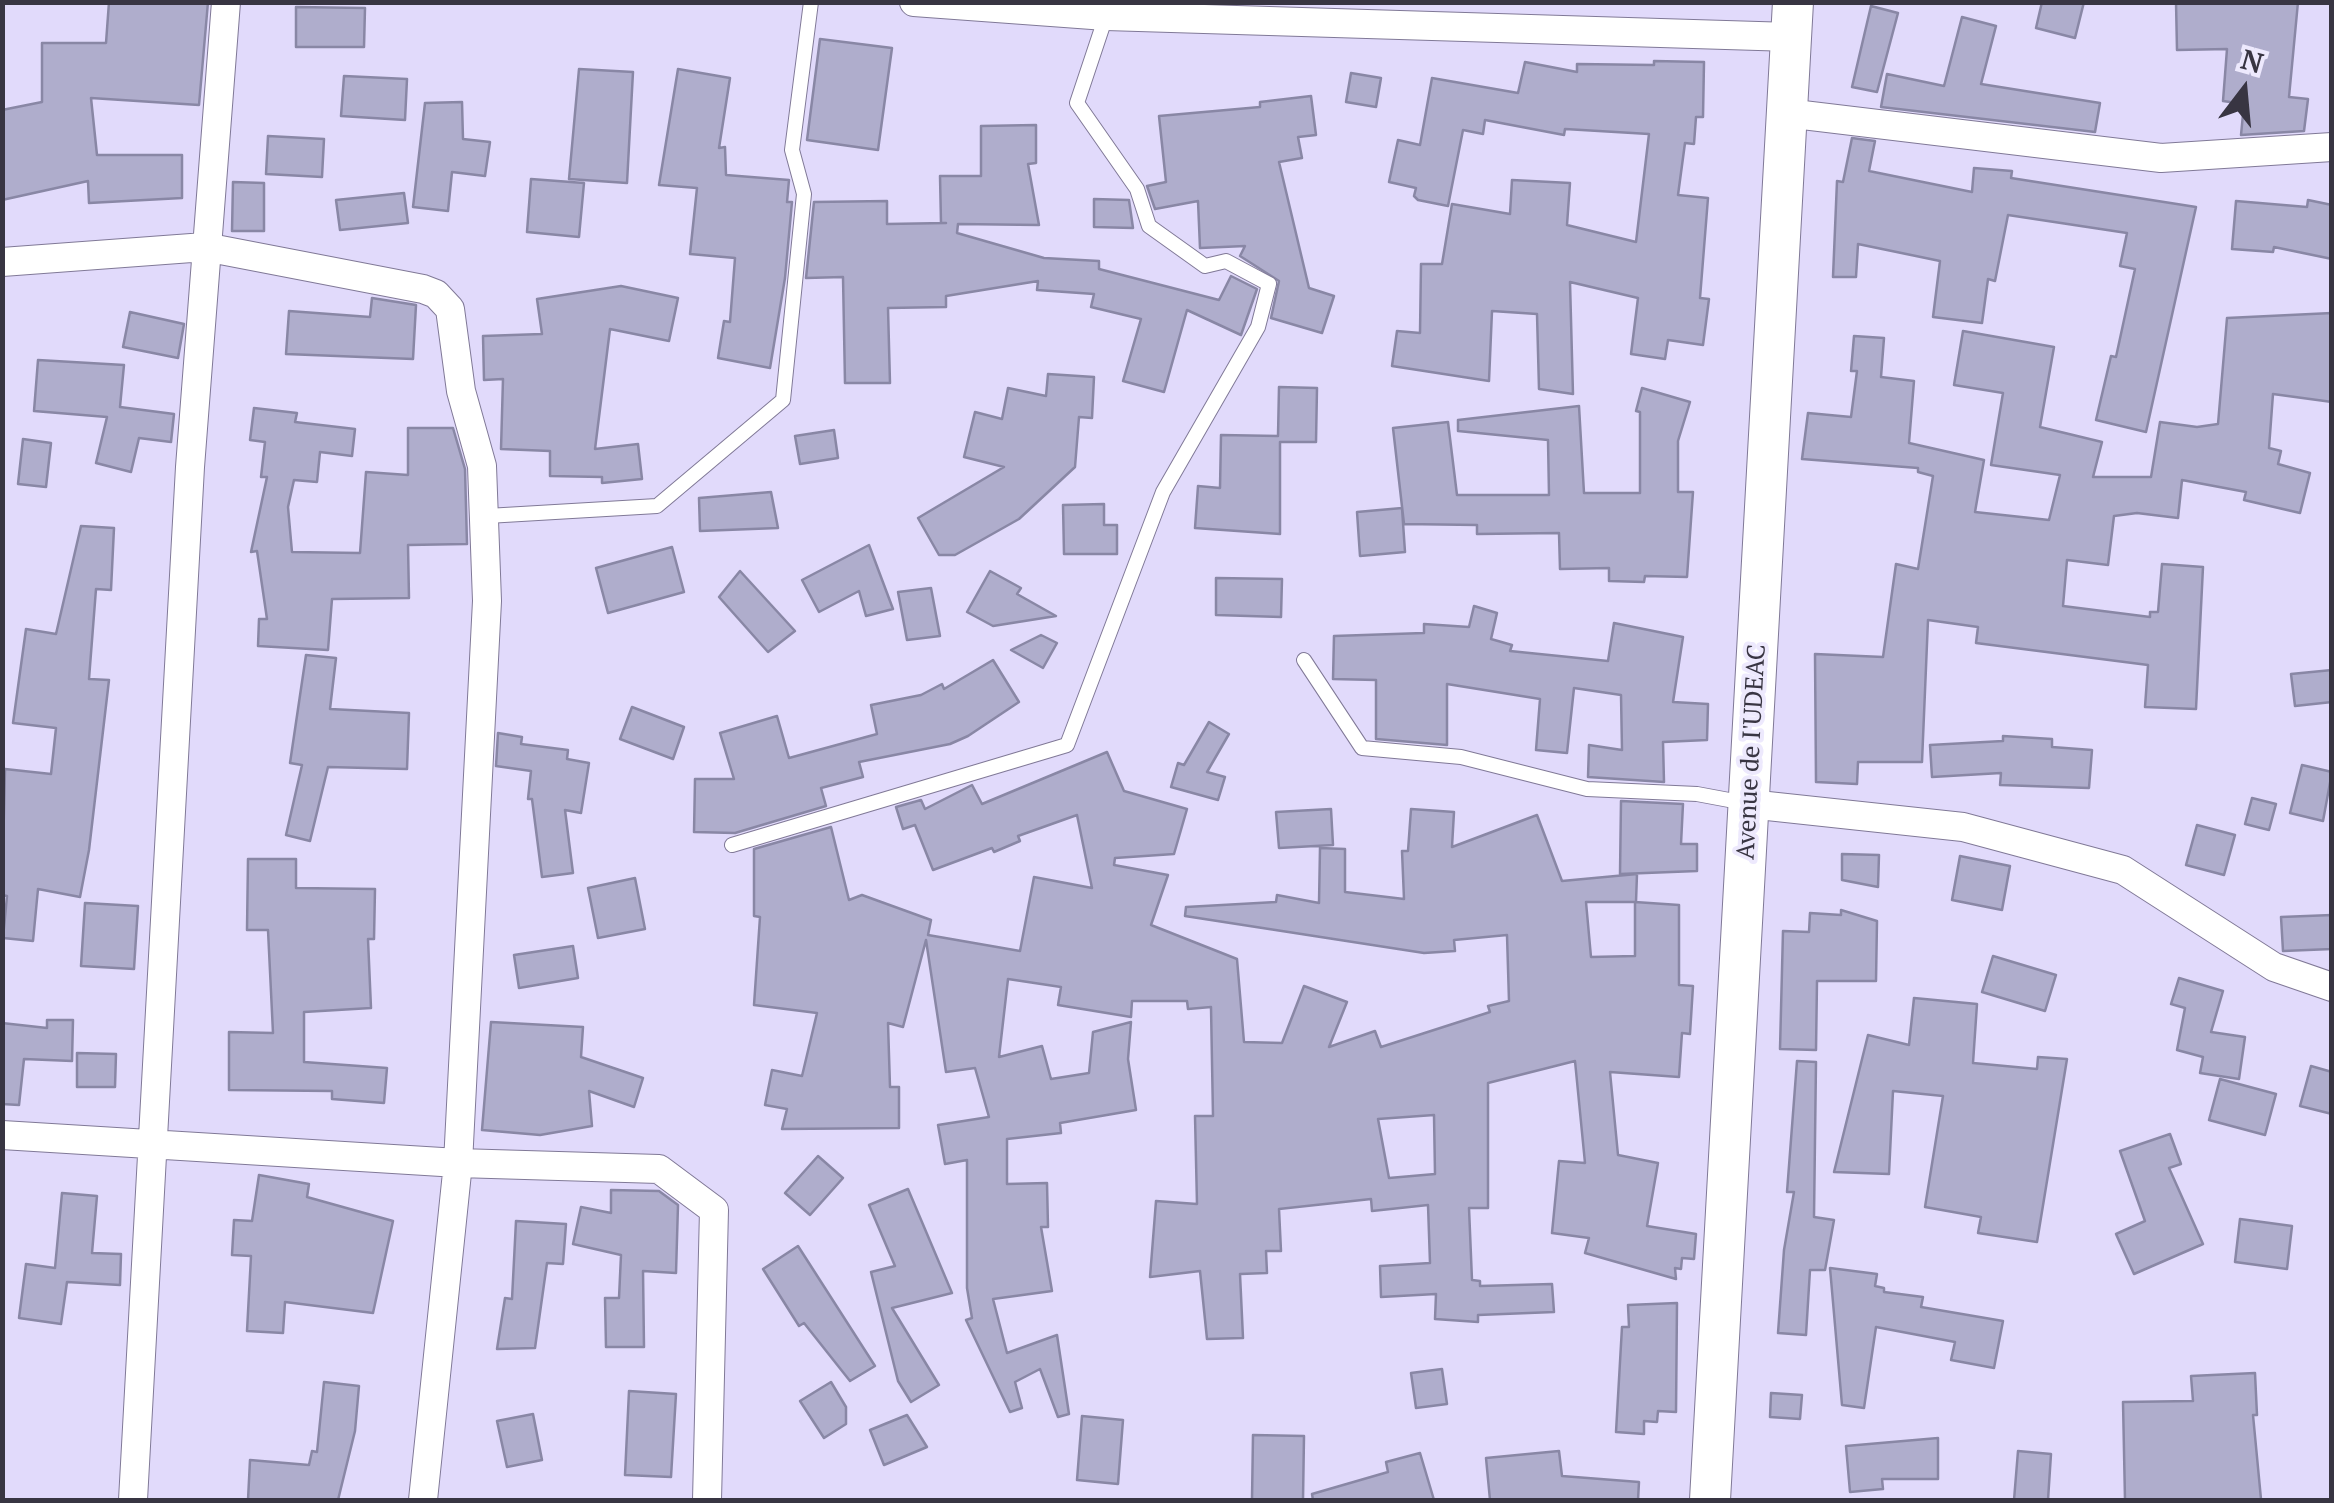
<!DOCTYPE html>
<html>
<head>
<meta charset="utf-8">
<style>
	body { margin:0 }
	#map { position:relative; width:2334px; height:1503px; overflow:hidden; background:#e1dafb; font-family:"PT Serif",serif }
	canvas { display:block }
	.frame { position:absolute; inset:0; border:5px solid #383542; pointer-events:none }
	.north { position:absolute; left:2194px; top:40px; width:100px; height:100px; -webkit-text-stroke:8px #ede9fd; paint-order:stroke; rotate:16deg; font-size:28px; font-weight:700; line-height:40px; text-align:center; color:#383542 }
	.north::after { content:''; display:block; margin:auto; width:35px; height:45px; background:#383542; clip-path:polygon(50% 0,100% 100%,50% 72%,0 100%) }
</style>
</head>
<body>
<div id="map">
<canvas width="2334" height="1503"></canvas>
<div class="frame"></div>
<div class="north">N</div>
</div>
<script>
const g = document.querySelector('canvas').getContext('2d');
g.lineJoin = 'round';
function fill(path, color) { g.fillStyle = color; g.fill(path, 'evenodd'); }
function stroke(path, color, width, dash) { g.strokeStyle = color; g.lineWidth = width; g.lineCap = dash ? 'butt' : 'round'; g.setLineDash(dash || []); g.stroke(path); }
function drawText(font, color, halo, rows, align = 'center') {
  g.font = font + ' "PT Serif",serif'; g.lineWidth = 8; g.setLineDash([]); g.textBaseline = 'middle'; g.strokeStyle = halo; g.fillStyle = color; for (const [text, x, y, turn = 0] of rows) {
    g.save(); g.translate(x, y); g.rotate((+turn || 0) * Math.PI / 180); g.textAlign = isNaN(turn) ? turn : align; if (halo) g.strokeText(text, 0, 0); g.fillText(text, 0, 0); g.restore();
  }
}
const building = new Path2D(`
	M109,2H208L199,105L91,98L97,155H182V198L89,203L88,181L2,200V110L42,102V43H106Z
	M2042,2H2084L2075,38L2036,28Z
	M2176,2H2298L2289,97L2308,99L2304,131L2241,135L2244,104L2223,101L2227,49L2177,50Z
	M1871,6L1898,13L1877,92L1852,87Z
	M296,7L365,8L364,47H296Z
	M1962,17L1996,26L1981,84L2100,103L2095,132L1881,107L1887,74L1944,86Z
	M820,39L892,48L878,150L807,140Z
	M1654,61L1704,62L1703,117H1696L1694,144L1685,143L1678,195L1708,198L1700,298L1709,299L1703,345L1668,340L1665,359L1631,354L1638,298L1570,282L1573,394L1539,389L1537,314L1492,311L1489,381L1392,366L1397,331L1420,333L1421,264H1442L1452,204L1510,214L1512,180L1570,183L1567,225L1636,242L1649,134L1565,129L1564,135L1485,120L1483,134L1463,130L1448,206L1418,200L1414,196L1416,188L1389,182L1398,140L1420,145L1432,78L1518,93L1525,62L1577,72V64L1654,65Z
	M579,69L633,72L627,183L569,179Z
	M678,69L730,78L719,148L725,147L726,175L789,180L787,202H792L785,278L770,368L718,358L724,321L730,322L735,258L690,254L697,188L659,185Z
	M1351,73L1381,78L1376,107L1346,102Z
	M344,76L407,79L405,120L341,116Z
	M1311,96L1316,135L1298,137L1302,158L1279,162L1309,288L1334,296L1322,333L1271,318L1279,281L1240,256L1245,246L1200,248L1198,201L1155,209L1147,186L1166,182L1159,116L1260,107V102Z
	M462,102L463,139L490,142L485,176L452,172L448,211L413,207L425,103Z
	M1036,125V163L1028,164L1039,225L958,224L957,233L1044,258L1099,261V269L1219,300L1231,276L1257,289L1241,335L1187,310L1164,392L1123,381L1141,319L1091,307L1094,294L1037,290L1038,281L946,296V307L888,308L890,383H845L843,277L806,278L814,202L887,201V224L946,223H941L940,176H981V126Z
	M268,136L324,139L322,177L266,174Z
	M1852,138L1875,141L1869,171L1972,192L1974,168L2012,171L2011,178L2196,207L2146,432L2096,420L2111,356L2116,357L2135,269L2120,266L2127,233L2008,215L1995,281L1988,279L1982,323L1933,317L1940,261L1858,244L1856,277H1833L1837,181L1843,182Z
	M531,179L584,183L579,237L527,232Z
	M233,182L264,183V231H232Z
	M404,193L408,223L340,230L336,200Z
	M1094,199L1129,200L1133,228L1094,227Z
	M2308,200L2332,205V259L2274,247L2273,252L2232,249L2236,201L2307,207Z
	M621,286L678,298L669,341L610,329L595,449L638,444L642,479L602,483V477L550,476V451L501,449L503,379L484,380L483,336L542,334L537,299Z
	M372,298L416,305L413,359L286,354L289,311L370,317Z
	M130,312L184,324L178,358L123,347Z
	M2332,313V402L2273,394L2269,448L2281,451L2278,464L2310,473L2300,513L2244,500L2246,492L2182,480L2178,518L2137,513L2114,516L2108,565L2067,560L2063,606L2150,617V612H2158L2162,564L2203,567L2196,709L2145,707L2148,665L1976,643L1978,627L1928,620L1922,762H1858L1857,784L1816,782L1815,654L1883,657L1896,564L1918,569L1933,476L1918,472V468L1802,459L1808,413L1851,417L1857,371H1851L1854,336L1884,338L1881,377L1914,381L1909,443L1984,460L1975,512L2049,520L2060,475L1991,465L2003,393L1954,385L1963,331L2054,347L2040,427L2102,442L2093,477H2151L2160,422L2197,427L2218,424L2227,318Z
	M38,360L124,365L120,407L174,414L171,442L139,438L131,472L96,463L107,417L34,411Z
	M1048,374L1094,377L1092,418L1079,417L1075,467L1019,519L955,555H939L918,518L1004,467L964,457L975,412L1002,419L1008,388L1046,396Z
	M1279,387L1317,388L1316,442H1280V534L1195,528L1198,486L1220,488L1221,435L1278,436Z
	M1642,388L1690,402L1678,441V492H1693L1687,577L1645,576L1644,582L1609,581V568L1560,569L1559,533L1477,534V525L1404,524L1393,428L1448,422L1457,495H1549L1548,440L1458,431V420L1579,406L1584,493H1640V412L1636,411Z
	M254,408L297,413L295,422L355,429L352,456L320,452L317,482L294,480L288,507L292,552L360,553L366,472L408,475V428H453L465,469L467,544L408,545L409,598L332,599L328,650L258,646L259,619H267L257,551L251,552L267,477H261L265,442L250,440Z
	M834,430L838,458L800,464L795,436Z
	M23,439L51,443L46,487L18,484Z
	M771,492L778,528L700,531L699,498Z
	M1104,504V525H1117V554H1064L1063,505Z
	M1402,508L1405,552L1360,556L1357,512Z
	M81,526L114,528L111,590L96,589L89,679L109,680L89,850L80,897L38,889L33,941L3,938L7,896L2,895L5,769L51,774L56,728L13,723L26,629L56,634Z
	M869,545L893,609L866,616L859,591L819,612L802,580Z
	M672,547L684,592L608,613L596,568Z
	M740,571L795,631L768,652L719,597Z
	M990,571L1021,588L1017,594L1056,616L993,626L967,612Z
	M1216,578L1282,579L1281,617L1216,615Z
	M931,588L940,636L907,640L898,592Z
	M1474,606L1497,613L1491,639L1512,645L1510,651L1608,661L1614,623L1683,637L1673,702L1708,704L1707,740L1663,742L1664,782L1588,777L1589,745L1622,750L1621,695L1574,688L1567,753L1536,750L1540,699L1447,684V745L1376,739V680L1333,679L1334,636L1424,633V624L1469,627Z
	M1041,635L1057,643L1043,668L1011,650Z
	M306,655L336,658L330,709L409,713L407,769L328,767L310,841L286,835L302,765L290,763Z
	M993,660L1019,702L968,736L950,744L859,762L863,777L821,788L826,806L735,833L694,832L695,779H734L720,733L777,716L789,758L877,734L871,705L921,695L942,684L944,689Z
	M2332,670V702L2295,706L2291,674Z
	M632,707L684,727L673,759L620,739Z
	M1209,722L1229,734L1207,772L1225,777L1218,800L1171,787L1178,763L1184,765Z
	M498,733L522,737L521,744L568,750L567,759L589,763L581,813L565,810L573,873L542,877L532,799H528L531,771L496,766Z
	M2003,736L2052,739V747L2092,750L2089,788L2000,785L2001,773L1932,777L1930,745L2003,741Z
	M1107,752L1124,791L1187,809L1174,854L1115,858L1114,865L1168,875L1151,925L1237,959L1244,1042L1282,1043L1304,986L1347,1002L1329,1047L1375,1031L1381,1047L1490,1012L1488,1006L1509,1001L1507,935L1454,940L1455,951L1424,953L1185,916L1186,907L1276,902L1277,895L1319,903L1320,848L1345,849V892L1404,899L1402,851H1408L1411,809L1454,812L1452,847L1537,815L1562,881L1637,874L1636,902H1586L1591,957L1635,956V902L1679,905V985L1693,986L1690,1034L1682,1033L1679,1077L1610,1072L1618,1155L1658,1163L1647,1226L1696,1234L1694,1259L1682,1258L1681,1269L1675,1268L1676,1279L1585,1253L1589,1238L1552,1233L1559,1161L1585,1163L1575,1061L1488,1083V1208H1469L1472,1280L1480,1281V1286L1552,1284L1554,1312L1478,1315V1322L1435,1319L1436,1294L1381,1297L1380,1266L1430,1263L1428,1205L1372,1211L1371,1199L1279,1209L1281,1251H1266L1267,1273L1240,1274L1243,1338L1207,1339L1200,1271L1150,1277L1156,1201L1197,1204L1195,1116H1213L1211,1007L1188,1009L1187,1001H1132L1131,1017L1058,1005L1061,987L1008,979L999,1057L1042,1046L1051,1079L1089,1073L1093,1032L1131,1022L1128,1059L1136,1110L1060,1123L1061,1133L1007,1139V1184L1047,1183L1048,1227H1041L1052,1291L993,1299L1007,1353L1057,1335L1069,1414L1058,1417L1040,1369L1015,1382L1022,1408L1010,1412L966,1320L972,1318L967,1288V1160L945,1164L938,1125L989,1117L975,1068L946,1072L926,940L903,1027L888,1023L890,1087H899V1128L782,1129L787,1109L765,1105L772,1070L802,1076L817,1013L754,1005L760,917L754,916V849L831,827L849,900L862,895L931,920L928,935L1020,951L1034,877L1092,888L1077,815L1018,836L1020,841L994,852L992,848L933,870L915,825L903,829L896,807L921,800L925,809L972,785L982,804ZM1434,1115L1435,1174L1389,1178L1378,1119Z
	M2302,765L2332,772L2323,821L2290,813Z
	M2252,798L2276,804L2269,830L2245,824Z
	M1621,801L1683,804L1681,844H1697V871L1620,874Z
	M1331,809L1333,845L1279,848L1276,812Z
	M2197,825L2235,835L2224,875L2186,865Z
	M1842,854L1879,855L1878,887L1842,880Z
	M1960,856L2010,866L2002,910L1952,900Z
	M248,859H296V888L375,889L374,939H368L371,1008L304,1012V1062L387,1068L384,1103L332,1099V1091L229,1090V1032L273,1033L268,930H247Z
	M635,878L645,929L598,938L588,888Z
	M85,903L138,906L134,969L81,966Z
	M1841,910L1877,921L1876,981H1817L1816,1050L1780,1049L1783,931L1809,932L1810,913L1841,915Z
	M2332,915V949L2283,951L2281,917Z
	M573,946L578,978L519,988L514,955Z
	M1993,956L2056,975L2045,1011L1982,992Z
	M2179,978L2223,991L2211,1032L2245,1037L2239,1079L2200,1073L2203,1057L2177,1050L2185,1008L2171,1004Z
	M1914,998L1977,1004L1973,1063L2037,1069L2038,1057L2067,1059L2037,1242L1978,1233L1981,1217L1925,1207L1943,1096L1893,1091L1889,1174L1834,1172L1868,1035L1909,1045Z
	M47,1020H73L72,1061L24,1059L19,1105L2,1104V1023L47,1028Z
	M491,1022L583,1027L581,1057L643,1078L634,1107L589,1091L592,1126L540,1135L482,1130Z
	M77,1053L116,1054L115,1087H77Z
	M1797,1061L1816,1062L1814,1217L1834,1220L1825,1270H1810L1806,1335L1778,1333L1784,1250L1794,1192H1787Z
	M2311,1066L2332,1072V1114L2300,1106Z
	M2220,1079L2276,1094L2265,1135L2209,1120Z
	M2170,1134L2181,1164L2169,1168L2203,1244L2134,1274L2116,1234L2145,1221L2120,1151Z
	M818,1156L843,1178L810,1215L785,1193Z
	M259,1175L309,1184L307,1197L393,1221L373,1313L285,1302L283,1333L247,1331L251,1256L232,1255L234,1220L252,1221Z
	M908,1189L952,1293L892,1308L939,1385L911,1402L898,1381L871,1272L895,1266L869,1205Z
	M611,1190L659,1191L678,1205L676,1273L643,1271L644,1347H606L605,1298H619L621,1255L573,1244L581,1207L611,1213Z
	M62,1193L97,1196L92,1253L121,1254L120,1285L67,1282L61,1324L19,1318L26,1264L55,1268Z
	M2240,1219L2292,1226L2287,1269L2235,1262Z
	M516,1221L566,1224L563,1264L547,1263L535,1348L497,1349L505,1298L512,1299Z
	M798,1246L875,1366L850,1381L804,1323L799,1326L763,1269Z
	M1830,1268L1877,1274L1875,1286L1884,1288V1292L1923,1297L1921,1307L2003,1321L1994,1368L1951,1360L1955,1342L1876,1327L1864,1408L1842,1405Z
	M1677,1303L1676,1412L1658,1411L1657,1422L1644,1421V1434L1616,1432L1622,1327H1629L1628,1305Z
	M1442,1369L1447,1404L1416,1408L1411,1373Z
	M2255,1373L2257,1415H2253L2261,1499L2125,1500L2123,1402L2193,1401L2191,1376Z
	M324,1382L359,1386L355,1431L338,1500H248L250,1460L309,1465L312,1451L317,1452Z
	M831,1382L846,1407V1424L824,1438L800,1401Z
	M629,1391L676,1394L671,1477L625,1475Z
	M1771,1393L1802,1395L1800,1419L1770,1417Z
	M533,1414L542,1460L507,1467L497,1421Z
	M907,1415L927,1447L884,1465L870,1430Z
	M1082,1416L1123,1420L1118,1484L1077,1480Z
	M1253,1435L1304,1436L1303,1500H1252Z
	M1938,1438V1479H1882L1883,1489L1850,1492L1846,1446Z
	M1559,1451L1562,1476L1639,1482L1638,1500H1490L1486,1458Z
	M2018,1451L2051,1454L2048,1500H2014Z
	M1420,1453L1434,1500H1313L1312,1494L1388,1472L1386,1462Z`);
const service = new Path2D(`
	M487,516L657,506L783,400L804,194L792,150L811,2
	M1304,660L1362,748L1461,757L1587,789L1697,794L1745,803
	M732,845L1067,745L1163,492L1258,327L1269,284L1226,261L1205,266L1149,226L1137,189L1077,103L1106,16`);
const minor = new Path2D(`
	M914,2L1106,16L1791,37
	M1786,113L2161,158L2332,147
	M2,262L205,247L423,289L436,294L450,309L461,391L482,466L487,601L458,1163L423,1500
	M1749,804L1963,827L2123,870L2274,967L2332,987
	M2,1135L458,1163L659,1169L714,1210L707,1500
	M133,1500L190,467L226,2`);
const secondary = new Path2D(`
	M1710,1500L1793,2`);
const streetNames = [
	["Avenue de I'UDEAC",1752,752,-87]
];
fill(building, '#afadcc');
stroke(building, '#8987a5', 2.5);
stroke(service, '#807997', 16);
stroke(minor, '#807997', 30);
stroke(secondary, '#807997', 42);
stroke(service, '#fff', 14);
stroke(minor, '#fff', 28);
stroke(secondary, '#fff', 40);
drawText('25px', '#383542', '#ede9fd', streetNames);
</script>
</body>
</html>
